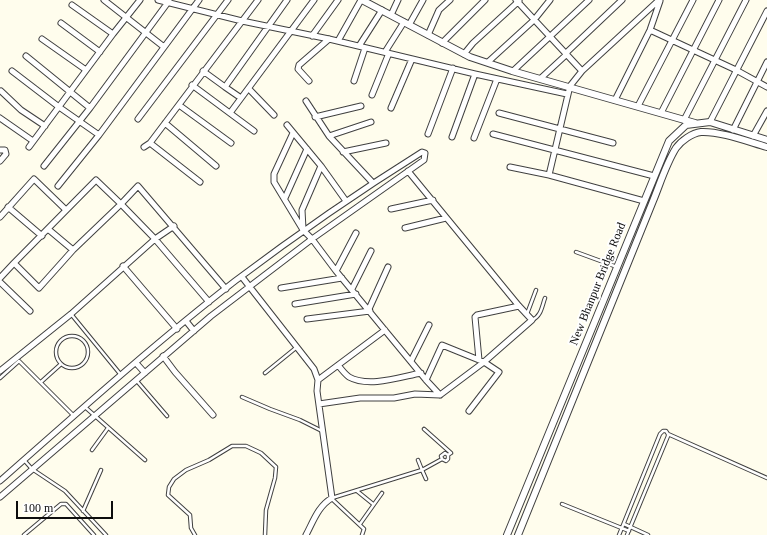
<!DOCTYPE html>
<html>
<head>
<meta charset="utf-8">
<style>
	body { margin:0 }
	#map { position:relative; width:767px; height:535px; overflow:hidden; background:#fffded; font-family:"Times New Roman",serif }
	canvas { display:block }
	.scale { position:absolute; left:16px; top:501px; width:97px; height:18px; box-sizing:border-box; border:2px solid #0d0d0d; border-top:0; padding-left:5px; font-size:12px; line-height:14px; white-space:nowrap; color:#0d0d0d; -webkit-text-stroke:3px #fff; paint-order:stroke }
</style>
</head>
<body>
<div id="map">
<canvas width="767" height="535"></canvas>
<div class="scale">100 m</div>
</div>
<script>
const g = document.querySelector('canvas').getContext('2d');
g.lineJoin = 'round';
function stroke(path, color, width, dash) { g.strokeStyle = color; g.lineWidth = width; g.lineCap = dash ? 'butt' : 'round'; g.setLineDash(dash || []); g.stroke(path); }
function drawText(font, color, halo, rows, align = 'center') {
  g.font = font + ' "Times New Roman",serif'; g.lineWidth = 4; g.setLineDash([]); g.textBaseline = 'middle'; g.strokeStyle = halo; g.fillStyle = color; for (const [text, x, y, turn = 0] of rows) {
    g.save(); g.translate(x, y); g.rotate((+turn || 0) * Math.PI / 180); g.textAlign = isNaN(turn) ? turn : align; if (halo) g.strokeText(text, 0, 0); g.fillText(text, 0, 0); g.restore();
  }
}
const service = new Path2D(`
	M576,252L617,267
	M71,314L121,375
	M527,314L536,290
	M532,320C541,317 542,306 545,298
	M56 352a16 16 0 1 1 32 0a16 16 0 1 1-32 0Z
	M265,373L297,347
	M0,378L19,361L74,416
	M136,380L167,416
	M41,382L61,364
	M242,397L270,409L300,420L322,431
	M85,407L145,460
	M668,434L767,478
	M92,450L108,428
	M442,459L441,456L445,453L448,455
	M24,460L32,469L65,491L106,535
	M418,460L422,470L442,459L446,461L448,459V455L451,453L424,429
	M357,491L373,504
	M332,498L422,470L426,479
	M332,499L364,529L362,535
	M562,504L629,531
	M83,511L101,470
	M360,524L382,493
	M624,524L648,535
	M24,535L61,504H66L94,535
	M195,535L191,528L190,515L168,495L169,487L174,479L186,470L209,460L232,446H246L261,453L276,467L275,478L266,510L265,535
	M619,535L660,434L663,431H666L668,434V436L627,535`);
const minor = new Path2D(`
	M104,0L164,47
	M158,0L242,21L329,39L475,74L567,94
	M516,0L582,71
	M72,5L113,34
	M391,15L398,0
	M61,23L100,52
	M409,25L423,0
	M650,30L736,70L767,87
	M428,35L439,10L450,0
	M312,36L338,0
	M42,39L86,70
	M338,41L361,0
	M442,43L485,0
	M359,46L382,10
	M385,52L404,22
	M566,53L622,0
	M464,54L473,43L519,1
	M26,56L90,108
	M488,62L534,20L550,0
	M12,71L59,107L99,135
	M203,71L225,87
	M513,71L589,0
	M541,78L567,54
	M309,81L298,69L299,65L329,39
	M354,81L365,48
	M192,85L254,131
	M249,89L274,115
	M1,91L21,110L45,126
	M372,95L389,53
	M241,98L225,87L287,0
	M615,100L650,30L660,1
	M306,101L329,136L373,183
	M179,105L231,143
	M638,106L693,0
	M391,108L412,59
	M230,113L314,0
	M499,113L613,143
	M661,113L719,0
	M315,117L361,106
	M0,118L33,141
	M138,119L228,0
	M684,120L746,0
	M710,122L767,11
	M165,123L216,166
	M287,125L321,166L346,201
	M733,130L767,62
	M293,133L274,174V182L303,230L312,239L336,271L426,380L440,395L484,362L532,320L519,306L408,171
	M428,134L453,68
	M493,134L654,176
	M329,136L371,122
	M753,136L767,111
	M452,137L475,74
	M474,138L497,79
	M150,143L200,182
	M29,147L113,34L140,0
	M144,147L150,143C186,95 222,48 258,0
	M0,150H5L6,154L0,161
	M343,152L386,143
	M44,166L90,108L169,1
	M510,167L549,175L644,201
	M549,175L570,86L582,71L659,0
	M58,186L99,135L199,0
	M285,198L307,149
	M8,207L42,236
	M391,209L433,200
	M0,217L34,179L66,210
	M405,228L446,218
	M48,229L73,250
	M303,229L302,210L321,166
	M123,266L177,329
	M336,271L356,233
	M242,277L314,369L318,380L317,391L332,498C318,506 313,522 306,535
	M0,278L14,263L39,288L73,250L121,204L96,180L14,263
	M0,282L30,311
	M281,288L342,278
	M352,289L371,251
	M209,302L155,239L121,204L138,186L226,289
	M295,304L356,294
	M369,309L388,267
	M307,319L370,311
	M186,321L194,331
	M163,356L175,372L213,415
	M479,360L475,317L477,315L519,306
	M411,361L429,325
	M136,363L145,373
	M338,365C341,369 345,374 349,377C369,388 400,377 421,373
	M0,371L71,314L155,239L174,226
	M318,380L385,330
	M426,380L442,345L484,362L499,372L469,411
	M319,404L360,398H394L415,394L440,395
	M0,481C77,413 154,344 235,281C296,235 358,192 422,152L425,153L424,160L312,239L211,316L0,497`);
const tertiary = new Path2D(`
	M362,0L470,57L512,71L695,123
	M507,535L669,141L686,125L710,122L767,140
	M518,535L653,201C660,184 666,164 676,148C681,141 692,133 701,132C720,131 749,142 767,147`);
const streetNames = [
	["New Bhanpur Bridge Road",598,284,-68]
];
stroke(service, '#404040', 4.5);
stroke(minor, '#404040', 7);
stroke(tertiary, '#404040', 8);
stroke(service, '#fff', 2.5);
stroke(minor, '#fff', 5);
stroke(tertiary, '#fff', 6);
drawText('12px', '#0d0d0d', '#fff', streetNames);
</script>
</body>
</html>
